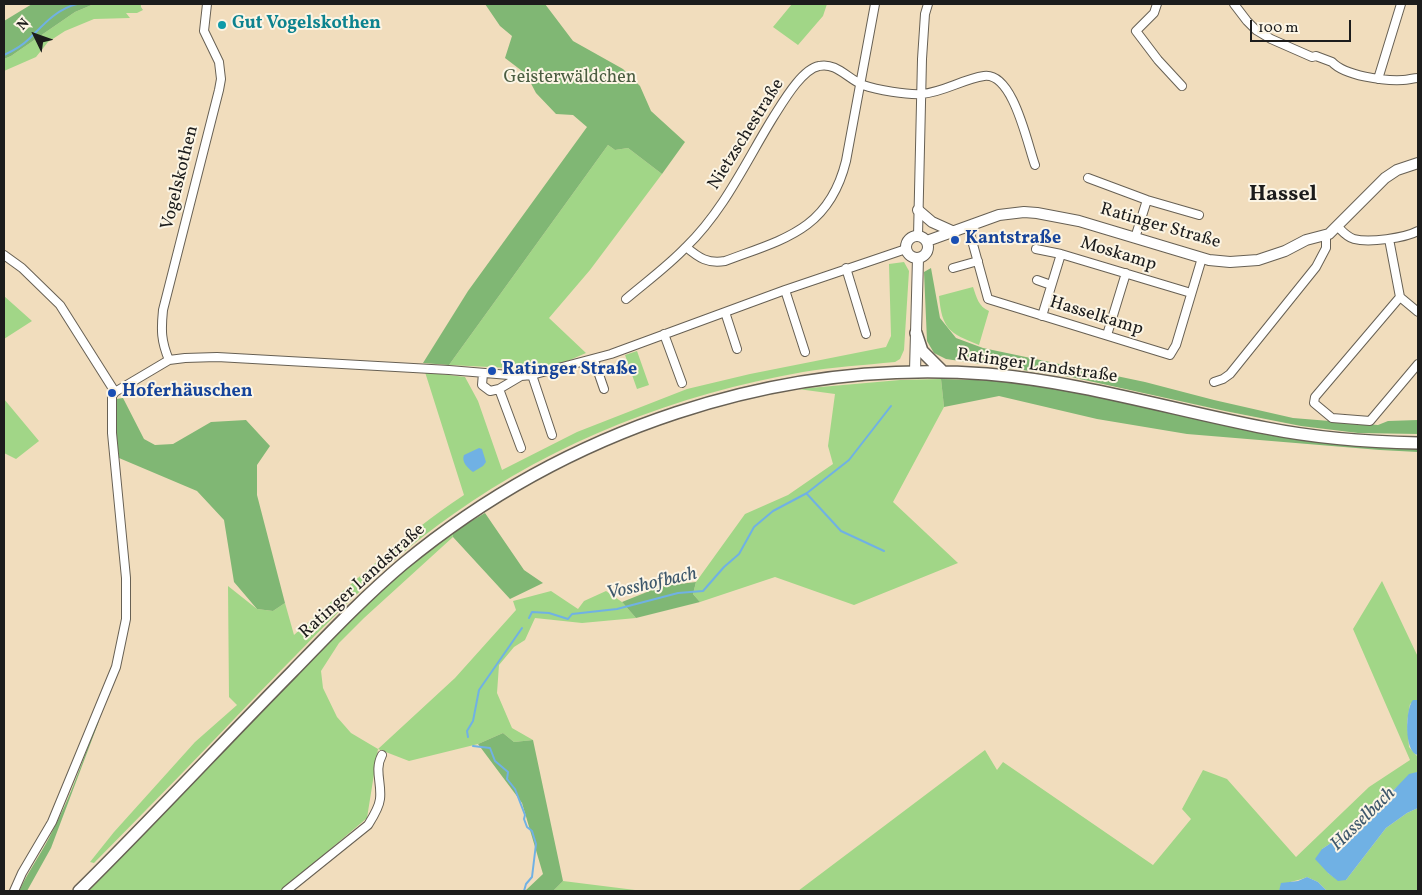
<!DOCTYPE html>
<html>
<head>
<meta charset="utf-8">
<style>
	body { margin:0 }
	#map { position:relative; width:1422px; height:895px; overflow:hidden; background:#f1ddbd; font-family:Vollkorn,serif }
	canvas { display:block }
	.frame { position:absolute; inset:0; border:5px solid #1c1c1c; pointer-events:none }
	.north { position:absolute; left:10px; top:10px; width:50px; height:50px; -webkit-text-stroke:4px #fcf5e5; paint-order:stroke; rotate:312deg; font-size:14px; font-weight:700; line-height:20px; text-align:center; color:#1c1c1c }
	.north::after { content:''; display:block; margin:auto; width:18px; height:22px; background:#1c1c1c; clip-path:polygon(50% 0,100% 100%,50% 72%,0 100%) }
	.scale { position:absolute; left:1250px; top:20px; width:101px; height:22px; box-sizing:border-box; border:2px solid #1c1c1c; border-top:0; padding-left:6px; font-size:15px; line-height:18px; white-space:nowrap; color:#1c1c1c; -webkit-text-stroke:4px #fcf5e5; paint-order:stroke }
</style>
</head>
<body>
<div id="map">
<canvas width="1422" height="895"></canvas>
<div class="frame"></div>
<div class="north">N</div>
<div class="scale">100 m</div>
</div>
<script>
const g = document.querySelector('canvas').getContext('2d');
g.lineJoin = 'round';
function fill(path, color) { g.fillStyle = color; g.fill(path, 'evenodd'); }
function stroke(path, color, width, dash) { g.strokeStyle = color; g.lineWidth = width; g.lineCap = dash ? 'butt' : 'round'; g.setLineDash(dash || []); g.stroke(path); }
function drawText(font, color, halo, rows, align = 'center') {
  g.font = font + ' Vollkorn,serif'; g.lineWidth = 4; g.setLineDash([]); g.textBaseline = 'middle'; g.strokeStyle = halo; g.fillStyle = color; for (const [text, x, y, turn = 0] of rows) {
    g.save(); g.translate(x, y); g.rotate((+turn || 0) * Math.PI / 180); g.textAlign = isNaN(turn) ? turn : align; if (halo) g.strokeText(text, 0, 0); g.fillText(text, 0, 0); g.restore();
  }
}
const green = new Path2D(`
	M94,4H141V7L143,10L137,13H126L130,18L94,19L65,31L48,42L36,57L4,71V59L11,56L75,12Z
	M792,4H827L823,16L798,45L773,27Z
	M608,145L615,150L628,148L662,174L590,270L549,318L586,353L563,363L529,369L449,365Z
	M904,262L909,271L904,350L900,359L895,362C864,365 833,367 803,372C677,394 556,441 452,515C379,566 320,631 258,694C204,751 149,807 94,863L90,862L114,832L195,742L237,705L229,697L228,586L257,609L273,611L285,603L294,635C348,587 402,536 464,495L425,372L465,377L478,401L502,470L577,432L687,389L750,374L886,347L891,336L889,264Z
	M973,287C977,298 978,306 989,311L979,345C949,333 942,329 939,296Z
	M4,296L32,321L4,339Z
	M637,351L649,385L637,389L625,355Z
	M941,379L944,407L893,502L958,563L854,605L775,577L700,602L693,594L696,582L745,514L788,495L833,464L828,446L835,394L798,389L900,380Z
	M4,399L39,441L16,459L4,453Z
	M453,532V537L364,618L339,643L321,671L323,688L337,717L351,733L378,749L455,678L516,610L513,601L551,591L578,609L584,601L606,591L622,602L636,618L582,623L535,618L525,640L514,647L499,665L497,693L512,728L533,740L514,742L503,733L478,744L409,761L378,749L367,818L281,891H85L207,769L363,607L415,558Z
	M1382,581L1418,657V700L1410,704L1407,722L1409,747L1417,756L1418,755V773L1417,772L1379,801L1331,843L1322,849L1328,873L1338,880H1346L1386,828L1407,813L1418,808V891H1327L1318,882L1307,877C1297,882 1285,880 1279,891H798L985,750L997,770L1003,762L1153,865L1191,819L1182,809L1203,770L1227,779L1296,857L1369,787L1410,760L1353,629Z
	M563,881L643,891H553Z`);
const forest = new Path2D(`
	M32,4H94L75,12L11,56L4,59V21Z
	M485,4H545L573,41L623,69L640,86L651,111L685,142L662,174L628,148L615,150L608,145L449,365L423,363L468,291L587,127L573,115L556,114L536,93L526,74L505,58L512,36L500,26Z
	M931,268L940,318L956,338L983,348L1145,382L1214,400L1293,418L1378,425L1388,421L1418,420V434L1358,433L1301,426L1225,411L1071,377L946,359L934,353L927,341L924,272Z
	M941,379L1010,381L1071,391L1175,414L1418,448V452L1380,450L1187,434L1097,419L999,396L944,407Z
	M123,398L144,439L155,445L173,444L211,422L246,420L270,446L257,465V495L285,603L273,611L257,609L234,582L224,520L197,491L119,458L115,429L116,399Z
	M485,513L524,570L543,583L510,599L453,537V532Z
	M696,582L693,594L700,602L636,618L622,602L662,586Z
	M99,721L51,848L27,891H19C29,870 43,851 53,830C71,796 83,759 97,723Z
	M503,733L514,742L533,740L563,881L553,891H525L543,874L522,803L478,744Z`);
const water = new Path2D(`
	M479,448L482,449L486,462L483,466L473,472C468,468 461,462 464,455Z
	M1413,700H1418V755C1404,753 1405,709 1413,700Z
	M1417,772L1418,808L1407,813L1386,828L1346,880L1338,881L1328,873L1315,859L1322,849L1331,843L1390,794L1409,774Z
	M1307,877L1318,882L1327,891H1279L1281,883L1298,881Z`);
const stream = new Path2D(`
	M4,55C13,51 23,45 30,38C44,24 57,9 77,4
	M807,494L841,531L884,551
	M529,618L532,612L549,613L568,619L572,614L617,609L678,593L703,591L724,567L739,554L754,527L773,511L807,493L849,460L891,406
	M468,737L467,731L473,721L479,690L522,628
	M473,746L490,748L495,761L508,772L507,779L515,789L525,815L524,819L527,827L532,831L536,844L532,877L526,884L524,891`);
const minor = new Path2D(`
	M1157,4L1154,13L1136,31L1158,60L1182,86
	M1234,4L1247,21L1256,30L1271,39L1312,57L1316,56L1332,62C1345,76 1384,81 1403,80C1408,80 1413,78 1418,78
	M1378,79L1401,4
	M1088,178L1147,200L1199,215
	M968,226L988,299L1170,355L1176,345L1202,258
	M1338,227C1343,232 1347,237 1354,239C1369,243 1405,238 1418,231
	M918,236L922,59L925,14L928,4
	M1135,238L1147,200
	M1389,239L1400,297L1418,312
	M686,247C699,258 708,264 725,261C784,239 829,230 846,161L875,4
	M1036,249L1061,254L1191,293
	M4,255L22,268L60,305L115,392
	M846,268L866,334
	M953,268L978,261
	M1037,280L1051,285
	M785,290L805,352
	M1400,297L1315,397L1314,403L1332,418L1370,421L1418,364
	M626,299C646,282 668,266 686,247C725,209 746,161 774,116C783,102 802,69 819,66C836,62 848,79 863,85C877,90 907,95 922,94C944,92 963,79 984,76C1013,72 1027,143 1035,165
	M725,312L737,349
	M1042,316L1061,254
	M664,334L682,383
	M1107,335L1126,273
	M169,360C161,341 161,330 163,310L219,90L221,79L219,62L204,31L207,4
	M594,360L604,389
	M483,373L482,385L490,391L499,389L521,376
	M532,375L552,435
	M1214,382L1223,379L1230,374L1316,267L1326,248V236
	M499,389L521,448
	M14,891L22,873L52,822L116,667L126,619V578L112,433V396L115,392L169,360L185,358L217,357L449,370L521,376L532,375L611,354L785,290L906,249
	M286,891L368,825C373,817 379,808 380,799C382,783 374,770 382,755`);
const tertiary = new Path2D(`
	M918,210L932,222L952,231
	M906 247a11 11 0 1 1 22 0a11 11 0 1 1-22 0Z
	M927,241L999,215L1024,212L1037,213L1079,221L1209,260L1230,262L1258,260L1285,251L1306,240L1329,234L1385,178L1397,170L1418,163
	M915,371L918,258`);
const secondary = new Path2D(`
	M916,333L922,351L943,372
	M79,891C152,819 221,744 293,671C328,635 364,597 403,564C565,430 776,358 987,374C1082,382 1173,410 1266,428C1316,438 1367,442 1418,443`);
const markers = [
	[222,25,5,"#0f9aa8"],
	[955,240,5,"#1a4fb4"],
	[492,371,5,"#1a4fb4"],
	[112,393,5,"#1a4fb4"]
];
const cultureNames = [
	["Gut Vogelskothen",232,25]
];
const parkNames = [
	["Geisterwäldchen",570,79]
];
const streetNames = [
	["Nietzschestraße",747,135,-58],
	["Vogelskothen",181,178,-76],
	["Ratinger Straße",1160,227,16],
	["Moskamp",1118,255,17],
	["Hasselkamp",1096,317,17],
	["Ratinger Landstraße",1037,367,8],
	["Ratinger Landstraße",363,582,-42]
];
const transitNames = [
	["Kantstraße",965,240],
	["Ratinger Straße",502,371],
	["Hoferhäuschen",122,393]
];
const waterNames = [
	["Vosshofbach",652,585,-13],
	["Hasselbach",1364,820,-44]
];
const districtNames = [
	["Hassel",1283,196]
];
fill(green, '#a1d687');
fill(forest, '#80b774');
fill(water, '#70b1e4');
stroke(stream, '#70b1e4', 2);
stroke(minor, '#676054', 10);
stroke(tertiary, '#676054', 12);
stroke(secondary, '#676054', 14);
stroke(minor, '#fff', 8);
stroke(tertiary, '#fff', 10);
stroke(secondary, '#fff', 11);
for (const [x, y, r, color] of markers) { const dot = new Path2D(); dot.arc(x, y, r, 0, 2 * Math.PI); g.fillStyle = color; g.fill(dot); stroke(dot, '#fcf5e5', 2); }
drawText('bold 18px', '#0d838f', '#fcf5e5', cultureNames, 'left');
drawText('18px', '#4b5d41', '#fcf5e5', parkNames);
drawText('18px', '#1c1c1c', '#fcf5e5', streetNames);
drawText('bold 18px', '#164399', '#fcf5e5', transitNames, 'left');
drawText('italic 19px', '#3e586c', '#fcf5e5', waterNames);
drawText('bold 22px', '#1c1c1c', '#fcf5e5', districtNames);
</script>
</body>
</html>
